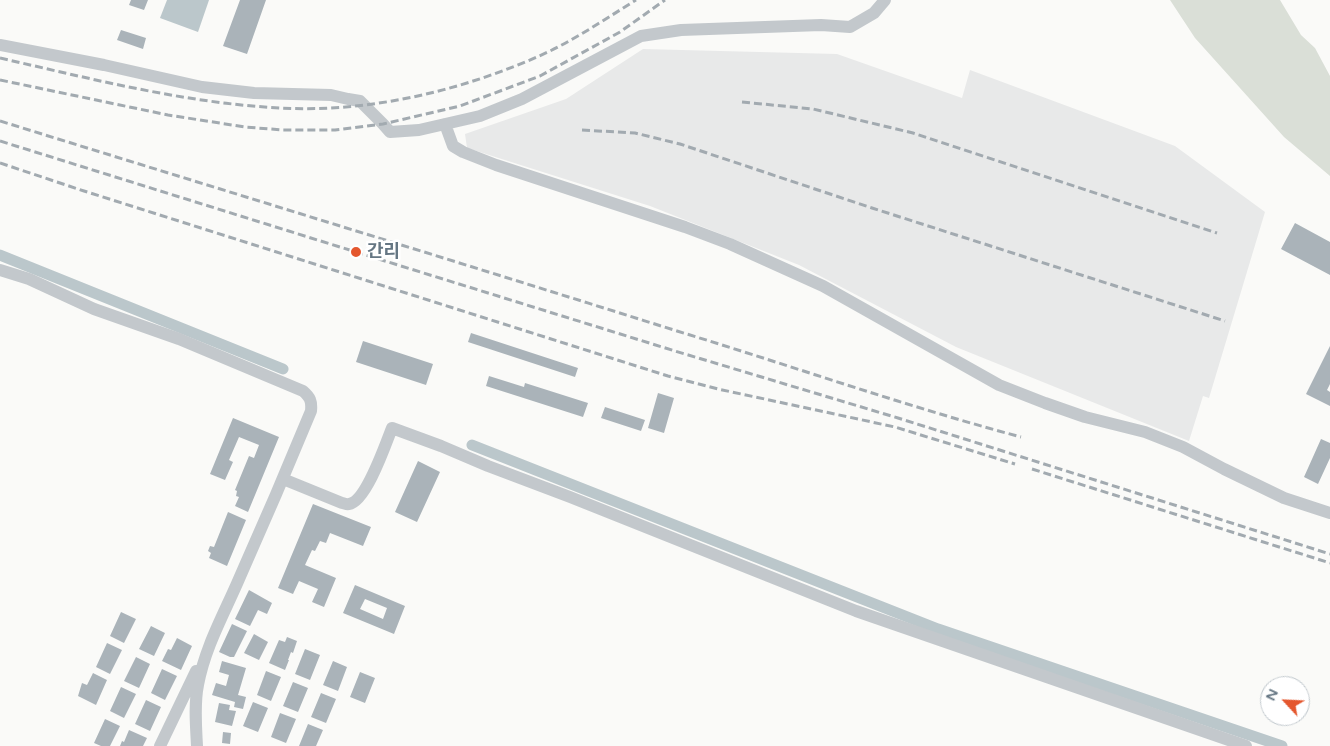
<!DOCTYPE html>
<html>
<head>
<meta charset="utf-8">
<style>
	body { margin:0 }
	#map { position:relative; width:1330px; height:746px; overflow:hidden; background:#fafaf8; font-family:"Varela Round",sans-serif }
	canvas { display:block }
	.north { position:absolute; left:1260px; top:676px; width:50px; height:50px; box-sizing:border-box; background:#fff; border:1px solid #c1c8cd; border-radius:50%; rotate:295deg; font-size:14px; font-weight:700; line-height:20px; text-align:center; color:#657683 }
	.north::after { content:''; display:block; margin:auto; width:18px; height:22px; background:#e4572e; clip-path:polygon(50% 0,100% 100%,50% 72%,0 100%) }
</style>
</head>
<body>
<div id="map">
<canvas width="1330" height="746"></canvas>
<div class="north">N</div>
</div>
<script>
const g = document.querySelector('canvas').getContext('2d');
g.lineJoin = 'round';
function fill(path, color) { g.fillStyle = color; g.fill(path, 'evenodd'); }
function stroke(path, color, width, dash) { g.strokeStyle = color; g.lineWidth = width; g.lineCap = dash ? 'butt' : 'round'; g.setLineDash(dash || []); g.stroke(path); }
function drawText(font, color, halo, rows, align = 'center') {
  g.font = font + ' "Varela Round","Noto Sans KR",sans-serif'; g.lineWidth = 5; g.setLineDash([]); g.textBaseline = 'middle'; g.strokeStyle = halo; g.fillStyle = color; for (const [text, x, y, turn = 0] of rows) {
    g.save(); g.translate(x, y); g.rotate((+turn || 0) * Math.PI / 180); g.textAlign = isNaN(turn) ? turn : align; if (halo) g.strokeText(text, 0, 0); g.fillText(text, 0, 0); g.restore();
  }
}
const built = new Path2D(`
	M643,49L837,54L962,98L970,70L1175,146L1265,212L1209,398L1203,396L1189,441L956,347L799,265L650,206L467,148L465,134L566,99Z`);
const green = new Path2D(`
	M1170,0H1280L1301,35L1315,48L1330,76V176L1284,137L1195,38Z`);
const water = new Path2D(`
	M167,0H209L198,32L160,18Z`);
const canal = new Path2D(`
	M0,255L283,369
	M472,445L938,629L1282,746`);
const building = new Path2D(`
	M131,0H148L144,10L129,5Z
	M240,0H266L247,54L223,46Z
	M121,30L146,38L143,49L117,40Z
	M1295,223L1330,242V275L1281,249Z
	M471,333L578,368L575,377L468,342Z
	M363,341L433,364L426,385L356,362Z
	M1330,346V384L1327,390L1330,392V406L1306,394Z
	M489,376L524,387L525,383L588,403L583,417L486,386Z
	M658,393L674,398L664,433L648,428Z
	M605,407L645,420L641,431L601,418Z
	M233,418L279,437L248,512L235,506L239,497L236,496L237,491L235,490L249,456L254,458L259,445L239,437L229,460L233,462L225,480L210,474Z
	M1321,439L1330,443V458L1318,484L1304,477Z
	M418,461L440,472L417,522L395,512Z
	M313,504L371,527L363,546L330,533L326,543L320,541L315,551L312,550L305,565L336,578L324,607L312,602L318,589L299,581L293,594L278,588Z
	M228,512L246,520L227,566L209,558L211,553L208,551L210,546L214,547Z
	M355,585L405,606L394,634L343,613ZM365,599L387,608L383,619L360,609Z
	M249,590L272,603L267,614L258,610L250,626L235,619Z
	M121,612L136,619L124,643L110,636Z
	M232,624L247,631L234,657H230L219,652Z
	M151,626L165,633L154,656L139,649Z
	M254,634L268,642L259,660L244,653Z
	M287,637L297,641L293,653L291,652L288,660H289L285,670L269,663L279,640L285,642Z
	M177,638L192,646L181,670L162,661L168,649L171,650Z
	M107,643L122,650L110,674L96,667Z
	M305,649L320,655L310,680L295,674Z
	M136,657L150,664L139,688L124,681Z
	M222,661L246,668L238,695L246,697L243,709L234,707L235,702L212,695L216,683L226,686L229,675L219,672Z
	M333,661L347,667L338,691L323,685Z
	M162,669L177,676L165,700L151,693Z
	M266,671L281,677L271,701L257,695Z
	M360,672L375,678L365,703L350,697Z
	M93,673L107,680L96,705L78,696L82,683L87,685Z
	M293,682L308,688L298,712L283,706Z
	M121,687L136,694L124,718L110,711Z
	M321,693L336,699L326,723L311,717Z
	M146,700L161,707L150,731L135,724Z
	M253,702L268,708L258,732L243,726Z
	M219,703L230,705L229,710L236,711L232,726L215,722Z
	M280,713L296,719L286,743L271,737Z
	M105,719L120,726L110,746H101L94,743Z
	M308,724L323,730L316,746H299Z
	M129,730L147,738L143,746H120L122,741L124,742Z
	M223,732L231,733L230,744L222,743Z`);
const street = new Path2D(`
	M0,45L104,65L202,87L254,93L331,95L348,99L360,101L383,124L390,132L419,130L480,116L522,99L641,36L681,30L821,25L850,27L874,13L885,0
	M445,124L453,146L463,152L496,165L685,227L730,244L823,286L999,385L1045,403L1085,417L1145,432L1183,447L1224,469L1284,498L1330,513
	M0,270L29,279L94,309L179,339L303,391C310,397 312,401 311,411C288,467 264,523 239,579C224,614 205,647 198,685C194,704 196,726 197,746
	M283,479L342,503C344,503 347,505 349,504C366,502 386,443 392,428L441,446L488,466L570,497L856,611L1246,746
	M160,746L196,671`);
const rail = new Path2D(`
	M0,58C92,79 185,103 280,108C371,113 465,90 548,52C579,37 607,18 636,0
	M0,80L168,115L245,127L283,130H335L383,124L460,106L540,76L620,32L665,0
	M742,102L813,109L913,133L1217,233
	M0,121C226,191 452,260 677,331C792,366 905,406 1021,437
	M582,130L635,133L680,144L872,208L1225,321
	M0,141L356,252L675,351L898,418L1330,554
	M0,163L84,191L668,376L718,389L895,427L1015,464
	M1032,469L1330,563`);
const markers = [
	[356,252,6,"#e4572e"]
];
const poiNames = [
	["간리",367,252]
];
fill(built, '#e8e9e9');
fill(green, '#dadfd7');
fill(water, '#bbc7cb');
stroke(canal, '#bbc7cb', 11);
fill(building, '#aab3b9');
stroke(street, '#c3c8cc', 12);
stroke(rail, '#a2aab0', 3, [8, 4]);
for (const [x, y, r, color] of markers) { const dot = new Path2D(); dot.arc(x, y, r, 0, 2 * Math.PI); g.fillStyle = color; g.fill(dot); stroke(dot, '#fff', 2); }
drawText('bold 18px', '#657683', '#fff', poiNames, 'left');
</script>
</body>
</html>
